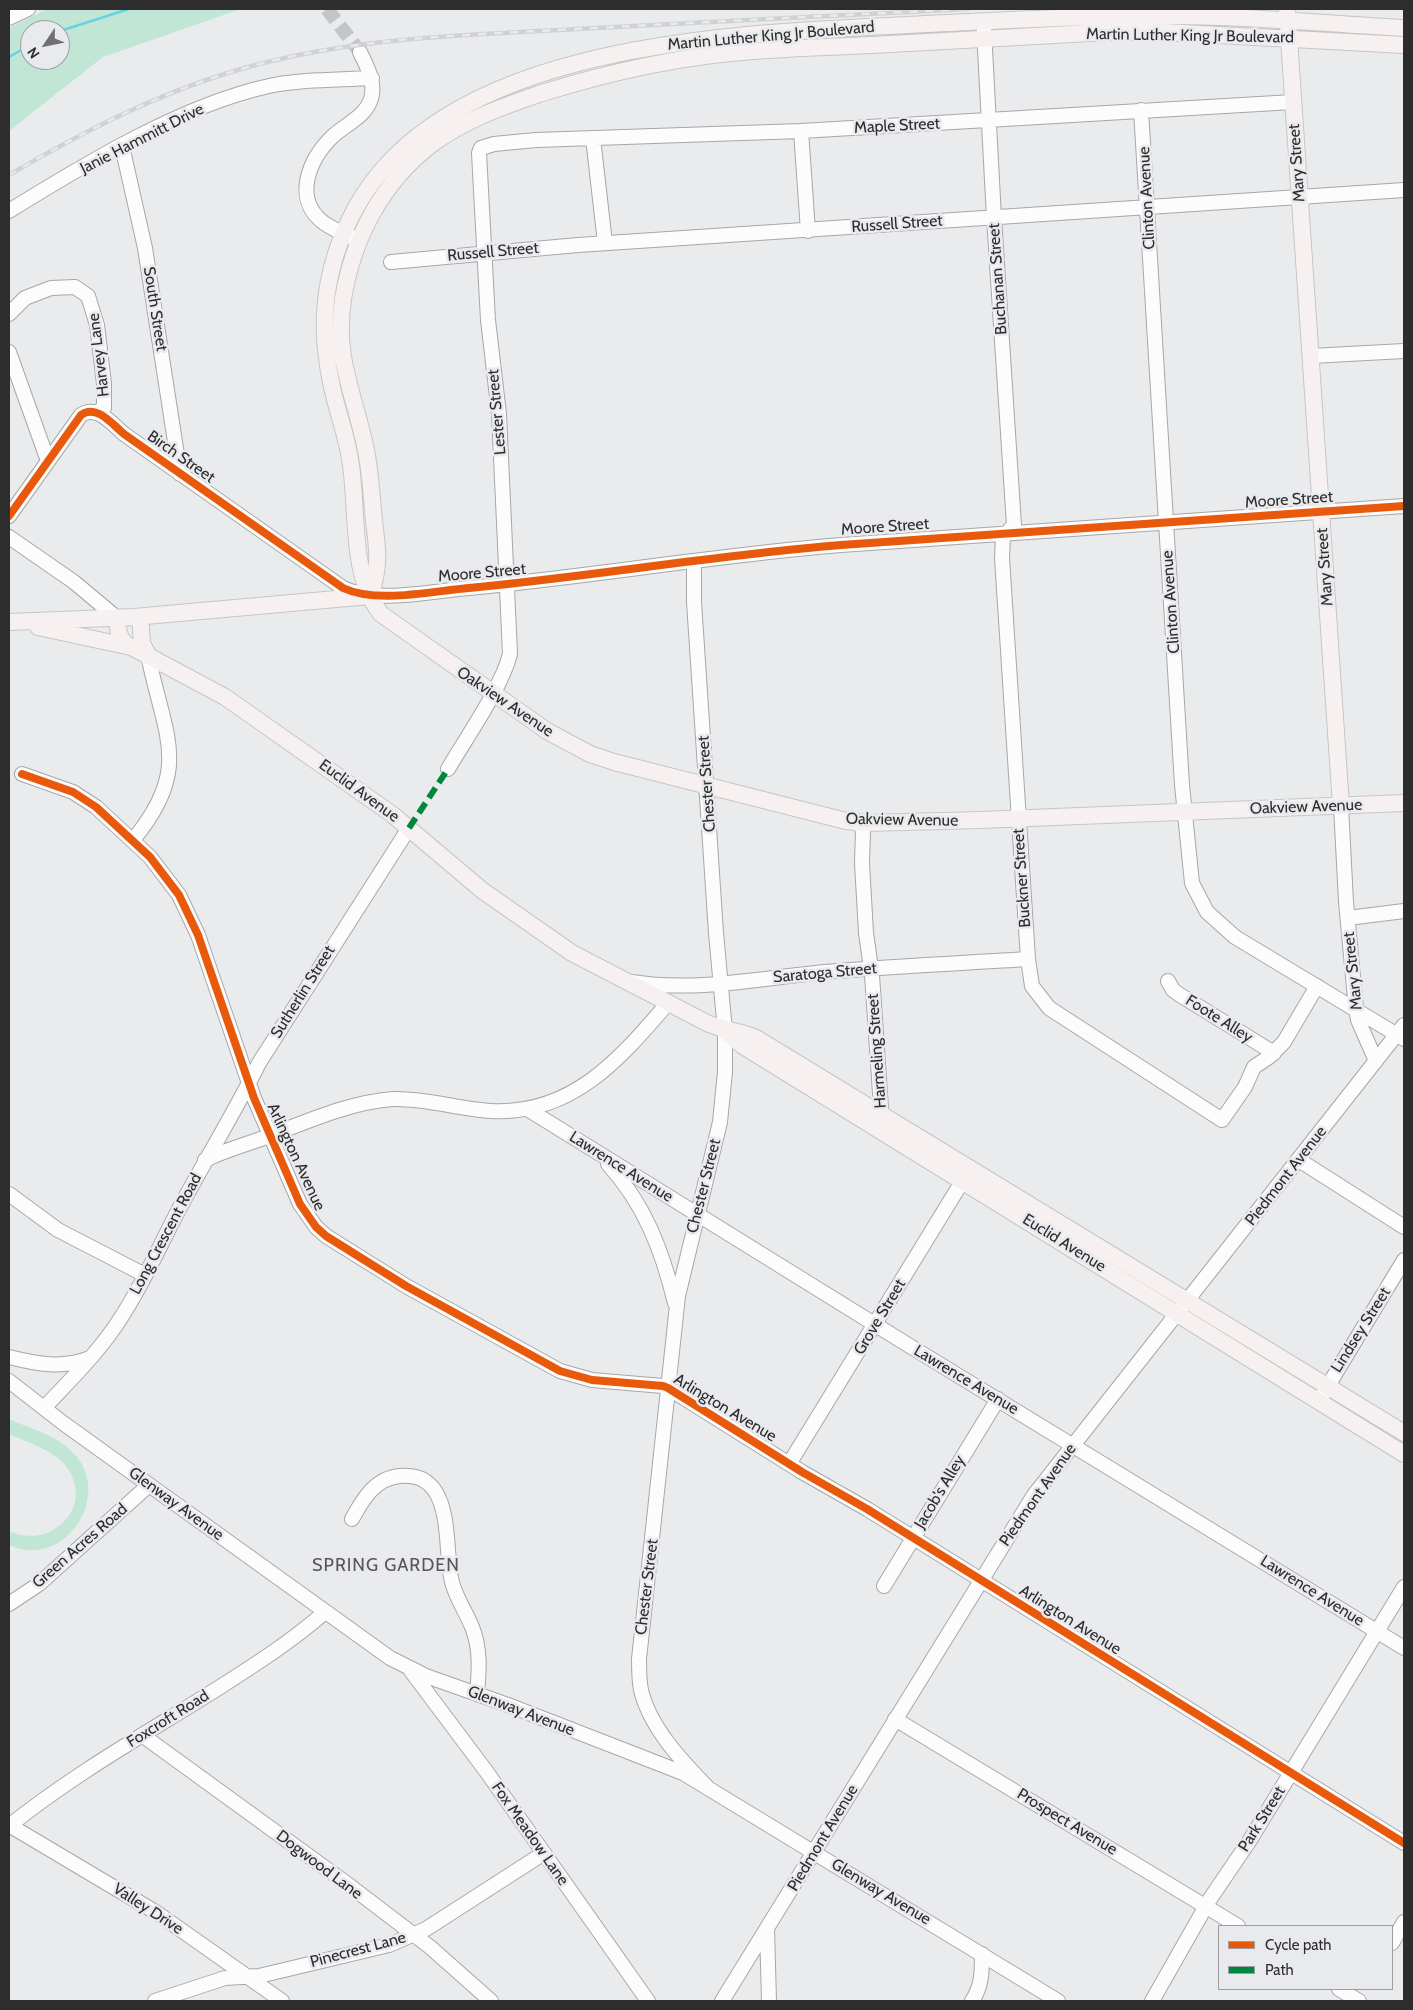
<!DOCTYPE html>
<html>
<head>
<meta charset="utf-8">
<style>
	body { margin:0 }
	#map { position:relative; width:1413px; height:2010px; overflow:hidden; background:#eaebec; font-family:Cabin,sans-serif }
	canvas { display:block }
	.frame { position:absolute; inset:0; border:10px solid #2d2d2e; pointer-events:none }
	.legend { position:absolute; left:1218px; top:1925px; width:175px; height:65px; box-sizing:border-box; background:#e9eaed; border:1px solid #9e9ea1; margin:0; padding:6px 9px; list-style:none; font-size:15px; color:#2d2d2e }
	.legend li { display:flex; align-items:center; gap:10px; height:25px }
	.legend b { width:25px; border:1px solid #9e9ea1 }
	.north { position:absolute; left:20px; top:20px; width:50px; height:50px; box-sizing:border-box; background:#e9eaed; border:1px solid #9e9ea1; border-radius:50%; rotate:236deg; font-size:14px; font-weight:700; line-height:20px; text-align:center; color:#2d2d2e }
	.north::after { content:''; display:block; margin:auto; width:18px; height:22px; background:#6f7070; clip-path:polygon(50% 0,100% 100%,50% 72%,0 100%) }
</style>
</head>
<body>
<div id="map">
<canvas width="1413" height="2010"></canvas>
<div class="frame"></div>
<ul class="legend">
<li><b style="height:6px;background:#e8590c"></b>Cycle path</li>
<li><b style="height:6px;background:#00873e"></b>Path</li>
</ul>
<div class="north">N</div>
</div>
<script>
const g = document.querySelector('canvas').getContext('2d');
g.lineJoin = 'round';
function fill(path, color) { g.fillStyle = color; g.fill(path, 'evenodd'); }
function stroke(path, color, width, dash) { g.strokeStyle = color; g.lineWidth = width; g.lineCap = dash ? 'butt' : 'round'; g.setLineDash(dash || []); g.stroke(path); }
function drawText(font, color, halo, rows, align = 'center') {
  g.font = font + ' Cabin,sans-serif'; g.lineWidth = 5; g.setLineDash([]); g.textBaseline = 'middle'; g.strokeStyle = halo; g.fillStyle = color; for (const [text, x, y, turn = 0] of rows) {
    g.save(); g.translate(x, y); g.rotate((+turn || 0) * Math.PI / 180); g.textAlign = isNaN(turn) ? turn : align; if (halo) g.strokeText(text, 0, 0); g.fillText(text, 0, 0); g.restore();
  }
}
const green = new Path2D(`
	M47,9H241L103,57L9,131V28ZM30,30H60V60H30Z
	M9,1419C27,1427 52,1434 67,1447C119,1488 67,1572 9,1545V1531C52,1551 97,1505 65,1465C53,1450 26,1442 9,1434Z`);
const stream = new Path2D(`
	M60,31L129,9
	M9,57L30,45`);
const minorTunnel = new Path2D(`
	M327,9L360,52`);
const minor = new Path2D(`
	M9,18L28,9
	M984,30L994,218L1014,525L1003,537L1002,558L1028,959L1032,986L1049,1008L1222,1120L1245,1087L1254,1067L1269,1057L1284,1042L1317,986
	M1141,110L1182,785L1192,883L1207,912L1235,937L1404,1039
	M801,131L808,231
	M593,138L605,243
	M122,146L145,248L180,474
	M9,211C85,164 182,105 269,86C302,79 338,80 372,78
	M358,240C347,235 334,230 324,223C292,199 309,159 333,136C346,124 365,117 371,99C376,82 367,67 360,52
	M391,262L578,245L1404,190
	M9,314L25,298L51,288L75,287L88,296L97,325L104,384V408L97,412
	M9,352L48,461
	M1311,356L1404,351
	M9,516L81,415C97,404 112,424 124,434L343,588C377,604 432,591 469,588C594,576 717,555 841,545L1404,506
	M9,537L74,582L117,618
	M694,561V602L716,933L725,1031V1072L720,1122L678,1296L639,1659C639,1669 639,1680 641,1690C650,1728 682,1761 708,1788
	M448,769C466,738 502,687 510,654L499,414L488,320L479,153L481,148L494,144L536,140L801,131L1293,102
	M22,774L73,792L96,807L150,857L179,895L198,935L254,1098L300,1204L316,1227L326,1236L406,1286L560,1371L592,1380L663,1386L668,1388L802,1472L867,1509L1404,1843
	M1341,806L1346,902L1356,1009L1358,1020L1376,1061
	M859,822L863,831L862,863L866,933L872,975L882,1123
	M133,840C193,768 164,736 148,655
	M1348,918L1404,911
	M1168,981L1173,990L1180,995L1274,1053
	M632,982C700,993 770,976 837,971C901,966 964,963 1028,959
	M529,1110L913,1348L1404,1648
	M205,1160C225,1150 248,1144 269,1136C308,1121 351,1102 393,1099C426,1098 458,1109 491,1111C572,1115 619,1060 668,1003
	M1299,1160L1404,1227
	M608,1164C645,1205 662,1250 675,1303
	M9,1194L58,1230L145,1275
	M9,1357C37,1364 62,1369 90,1358
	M9,1381L63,1423L390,1658L426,1676L508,1705L683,1773L1058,2001
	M1323,1394L1404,1260
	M44,1408C72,1378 101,1350 122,1316C148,1276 166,1231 190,1189C213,1147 238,1106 259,1063L409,828
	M789,1464L968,1172
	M352,1519C363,1499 375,1478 400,1476C457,1471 443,1549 452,1582C456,1598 466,1612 472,1627C481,1649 479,1671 477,1694
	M884,1586L998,1399
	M9,1604L39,1584L149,1485
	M411,1671L486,1771L648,2001
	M895,1719L1238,1926
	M142,1735L350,1886L430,1947L491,2001
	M9,1825L157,1913L282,2001
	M9,1826C75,1773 149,1732 220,1687C256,1664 292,1641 325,1612
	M767,1929L769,2001
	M1392,1943L1404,1922
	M1339,1989L1359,2001
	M155,2001L225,1978L259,1976L389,1945L426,1929L544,1853
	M722,2001L1034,1495L1404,1025
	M972,2001C982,1986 982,1972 982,1954
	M1152,2001L1210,1899L1250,1840L1404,1587`);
const major = new Path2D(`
	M1287,9L1341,806
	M1404,28C1328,24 1251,16 1175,16C1086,15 997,21 907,25C737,34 433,40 349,221C318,286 319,346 339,414C344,431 349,449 351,466C358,513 350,575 381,614L547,731L590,754L614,762L846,821L867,823L980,820L1404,803
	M370,596C380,567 378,551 374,521C371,491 370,462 362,433C350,383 335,353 343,299C353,238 382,182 432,144C465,120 501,107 539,94C609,72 680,56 754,51C793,48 833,47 872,45C951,40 1030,36 1109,32H1163L1404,45
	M140,617L142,643L148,655
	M117,618L119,634L124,643L225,697L393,815L483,891L572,953L707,1023C725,1031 740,1031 756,1038L1404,1433
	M9,622L134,617L370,596
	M38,627L131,647
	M725,1031L743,1046L1404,1454`);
const rail = new Path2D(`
	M9,175C86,130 166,89 252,66C358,37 468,35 577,29C707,22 838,15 968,9`);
const quiet = new Path2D(`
	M409,828L448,769`);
const cycleway = new Path2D(`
	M9,516L81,415C97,404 112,424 124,434L343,588C377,604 432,591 469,588C594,576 717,555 841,545L1404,506
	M22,774L73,792L96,807L150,857L179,895L198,935L254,1098L300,1204L316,1227L326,1236L406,1286L560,1371L592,1380L663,1386L668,1388L802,1472L867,1509L1404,1843`);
const streetNames = [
	["Martin Luther King Jr Boulevard",771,36,-5],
	["Martin Luther King Jr Boulevard",1190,36,1],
	["Maple Street",897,126,-3],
	["Janie Hammitt Drive",142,139,-27],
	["Mary Street",1297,163,-94],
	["Clinton Avenue",1147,198,-93],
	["Russell Street",897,224,-4],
	["Russell Street",493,252,-5],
	["Buchanan Street",998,279,-94],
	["South Street",155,309,81],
	["Harvey Lane",99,355,-97],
	["Lester Street",497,412,-95],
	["Birch Street",181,457,35],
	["Moore Street",1289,500,-4],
	["Moore Street",885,527,-4],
	["Mary Street",1325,567,-94],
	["Moore Street",482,573,-5],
	["Clinton Avenue",1171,602,-94],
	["Oakview Avenue",505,702,34],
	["Chester Street",707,784,-94],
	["Euclid Avenue",359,791,36],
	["Oakview Avenue",1306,807,-2],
	["Oakview Avenue",902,820,1],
	["Buckner Street",1022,878,-94],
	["Mary Street",1353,971,-96],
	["Saratoga Street",825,973,-5],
	["Sutherlin Street",303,992,-58],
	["Foote Alley",1219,1019,32],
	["Harmeling Street",877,1051,-94],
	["Arlington Avenue",296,1157,65],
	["Lawrence Avenue",621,1167,32],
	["Piedmont Avenue",1286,1176,-52],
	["Chester Street",704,1186,-76],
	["Long Crescent Road",166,1234,-62],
	["Euclid Avenue",1064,1243,32],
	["Grove Street",880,1317,-59],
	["Lindsey Street",1361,1330,-58],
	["Lawrence Avenue",966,1380,31],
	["Arlington Avenue",725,1408,31],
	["Jacob's Alley",940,1492,-59],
	["Piedmont Avenue",1038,1495,-55],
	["Glenway Avenue",176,1504,36],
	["Green Acres Road",80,1546,-41],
	["Chester Street",647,1587,-83],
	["Lawrence Avenue",1312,1591,32],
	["Arlington Avenue",1070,1620,32],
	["Glenway Avenue",521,1711,21],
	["Foxcroft Road",168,1719,-32],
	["Park Street",1262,1819,-58],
	["Prospect Avenue",1067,1822,31],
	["Fox Meadow Lane",530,1834,55],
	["Piedmont Avenue",823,1838,-59],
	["Dogwood Lane",319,1865,37],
	["Glenway Avenue",881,1892,31],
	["Valley Drive",148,1909,33],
	["Pinecrest Lane",358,1950,-15]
];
const neighbourhoodNames = [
	["SPRING GARDEN",386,1566]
];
fill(green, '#c2e6d5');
stroke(stream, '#66d2e4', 2.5);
stroke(minorTunnel, '#c4c5c6', 14, [14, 7]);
stroke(minor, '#a7a7a8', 16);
stroke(major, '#c6c6c6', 18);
stroke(minor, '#fcfcfc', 14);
stroke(major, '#f6f1f0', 16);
stroke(rail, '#d0d1d2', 4.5);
stroke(rail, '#e9eaed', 2.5, [8]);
stroke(quiet, '#00873e', 6, [12, 6]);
stroke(cycleway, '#e8590c', 8);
drawText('16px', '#2d2d2e', '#e9eaed', streetNames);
g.letterSpacing = '1px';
drawText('18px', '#57575a', '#e9eaed', neighbourhoodNames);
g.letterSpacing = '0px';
</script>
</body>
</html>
